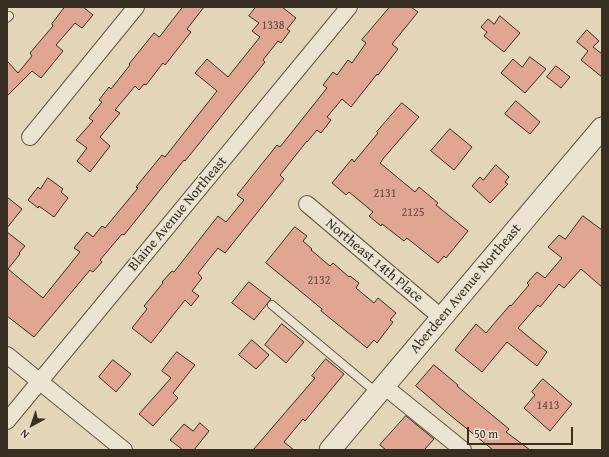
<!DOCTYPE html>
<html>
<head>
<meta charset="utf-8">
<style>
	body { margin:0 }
	#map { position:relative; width:609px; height:457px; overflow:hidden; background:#e2d5b8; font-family:"Gentium Book Plus",serif }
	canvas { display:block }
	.frame { position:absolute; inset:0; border:8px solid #382e22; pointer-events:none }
	.north { position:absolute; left:12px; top:405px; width:40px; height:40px; -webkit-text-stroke:3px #ece4d1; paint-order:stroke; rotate:220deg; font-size:11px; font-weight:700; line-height:16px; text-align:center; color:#382e22 }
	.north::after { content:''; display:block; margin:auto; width:14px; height:18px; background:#382e22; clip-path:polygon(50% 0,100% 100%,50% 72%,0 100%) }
	.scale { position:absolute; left:467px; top:427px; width:106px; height:18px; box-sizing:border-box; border:2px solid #382e22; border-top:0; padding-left:5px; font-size:12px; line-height:14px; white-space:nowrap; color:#382e22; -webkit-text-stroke:3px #ece4d1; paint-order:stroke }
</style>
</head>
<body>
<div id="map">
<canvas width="609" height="457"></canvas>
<div class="frame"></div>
<div class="north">N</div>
<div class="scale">50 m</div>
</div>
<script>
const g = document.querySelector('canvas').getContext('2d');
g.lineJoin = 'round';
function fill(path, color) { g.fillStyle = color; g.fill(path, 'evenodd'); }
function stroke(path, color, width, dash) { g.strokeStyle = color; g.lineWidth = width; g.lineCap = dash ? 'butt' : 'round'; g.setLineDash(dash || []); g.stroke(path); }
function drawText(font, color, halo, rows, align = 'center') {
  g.font = font + ' "Gentium Book Plus",serif'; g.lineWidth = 3; g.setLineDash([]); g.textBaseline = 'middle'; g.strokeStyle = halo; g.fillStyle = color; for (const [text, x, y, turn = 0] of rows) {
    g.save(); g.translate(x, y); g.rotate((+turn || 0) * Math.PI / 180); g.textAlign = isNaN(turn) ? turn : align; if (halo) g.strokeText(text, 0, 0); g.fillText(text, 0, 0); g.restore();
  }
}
const building = new Path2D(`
	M65,7H83L93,15L82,28L75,23L56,45L63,51L41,78L32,71L7,96V61L18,73L32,56L30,53L53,26L52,24Z
	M183,7H204L187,29L191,32L165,65L163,63L146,85L144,84L139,90L135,86L115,110L120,113L100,137L110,146L90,172L77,161L87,148L76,140L93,121L89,118L102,102L99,100L109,87L111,89L130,65L129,64L154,33L159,37Z
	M256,7H282L296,18L287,29L290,31L281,43L278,41L263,60L265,62L185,161L184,160L124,235L122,234L100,260L102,262L93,272L90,270L34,337L7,316V232L25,246L19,253L20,254L8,269L43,298L80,252L74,248L87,232L93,237L102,226L105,228L138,188L136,187L162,155L165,157L217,91L195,73L207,59L228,77L260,37L252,31L259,23L249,16Z
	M390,7H411L418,12L392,44L398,49L378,75L377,74L351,107L342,99L327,117L331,120L321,133L317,130L307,142V141L280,175L284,179L225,253L218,248L198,273L202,278L192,291L199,296L191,306L185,300L151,343L132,328L147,309L144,306L163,283L162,282L172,271L174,272L218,216L226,222L244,200L237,195L277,145L280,147L327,88L323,85L333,72L337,75L348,60L352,63L366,43L362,40Z
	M500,16L520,33L504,52L484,36L487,32L481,27L488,19L494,24Z
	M587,30L599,41L593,47L602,54V77L581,60L588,51L577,42Z
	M530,57L546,69L525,93L501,73L513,59L522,67Z
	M556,66L570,77L561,88L547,77Z
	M516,101L540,122L530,134L505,114Z
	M402,103L419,117L382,160V161L380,163L415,192L419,187L438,203L436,205L468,231L446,258L444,256L438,263L407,238L404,241L382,224L381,226L369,216L373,212L349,192L346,195L332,183L352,159L354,162L378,133L377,132Z
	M450,129L472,147L454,170L431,151Z
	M496,165L509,177L505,182L508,184L490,203L472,186L480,177L483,180Z
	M48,178L63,189L61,192L68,198L54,217L39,206L38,208L28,200L38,187L40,189Z
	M7,197L22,209L7,228Z
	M583,216L602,230V287L581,269L564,288L559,284L540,307L538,305L518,328L547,352L537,366L507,342L482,372L455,350L476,324L486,333L510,305L511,306L529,285L527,283L537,272L545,278L562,258L548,247L559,235L565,239Z
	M295,227L307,236L303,241L312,249L311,250L330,266L333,263L349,277L350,276L359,283L356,288L374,303L378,298L396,313L390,320L393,322L377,343L374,340L367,348L321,311L322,309L266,263Z
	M249,282L271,299L254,320L232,303Z
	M282,324L304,342L286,363L265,345Z
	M252,340L269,355L256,369L239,355Z
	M177,352L195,365L173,393L178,398L153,426L139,414L171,378L162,371Z
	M326,359L344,374L305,421L303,419L284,442L294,450H253L315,378L312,376Z
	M113,360L131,374L116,392L99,377Z
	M434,365L458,385L457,386L509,429L506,432L530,450H493L445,411L416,386Z
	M543,379L572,404L550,431L524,408L535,395L532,392Z
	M406,416L434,439L424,450H386L380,445Z
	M200,423L209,431L194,450H183L170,440L184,424L193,431Z`);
const service = new Path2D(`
	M7,18L9,16
	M272,305L377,393`);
const minor = new Path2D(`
	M30,137L136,7
	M307,204L442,318
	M7,355L124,450
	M384,386L463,450
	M7,421L349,7`);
const tertiary = new Path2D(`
	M330,450L602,128`);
const numberNames = [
	["1338",273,26],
	["2131",385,194],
	["2125",413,213],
	["2132",319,281],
	["1413",548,406]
];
const streetNames = [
	["Blaine Avenue Northeast",178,214,-50],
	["Northeast 14th Place",374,261,40],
	["Aberdeen Avenue Northeast",466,289,-50]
];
fill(building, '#e1a593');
stroke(building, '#382e22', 1);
stroke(service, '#625848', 10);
stroke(minor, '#625848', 18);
stroke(tertiary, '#625848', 23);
stroke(service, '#ece4d1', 8);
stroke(minor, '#ece4d1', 16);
stroke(tertiary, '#ece4d1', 21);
drawText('12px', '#624c3e', null, numberNames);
drawText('14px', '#382e22', '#ece4d1', streetNames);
</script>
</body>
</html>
